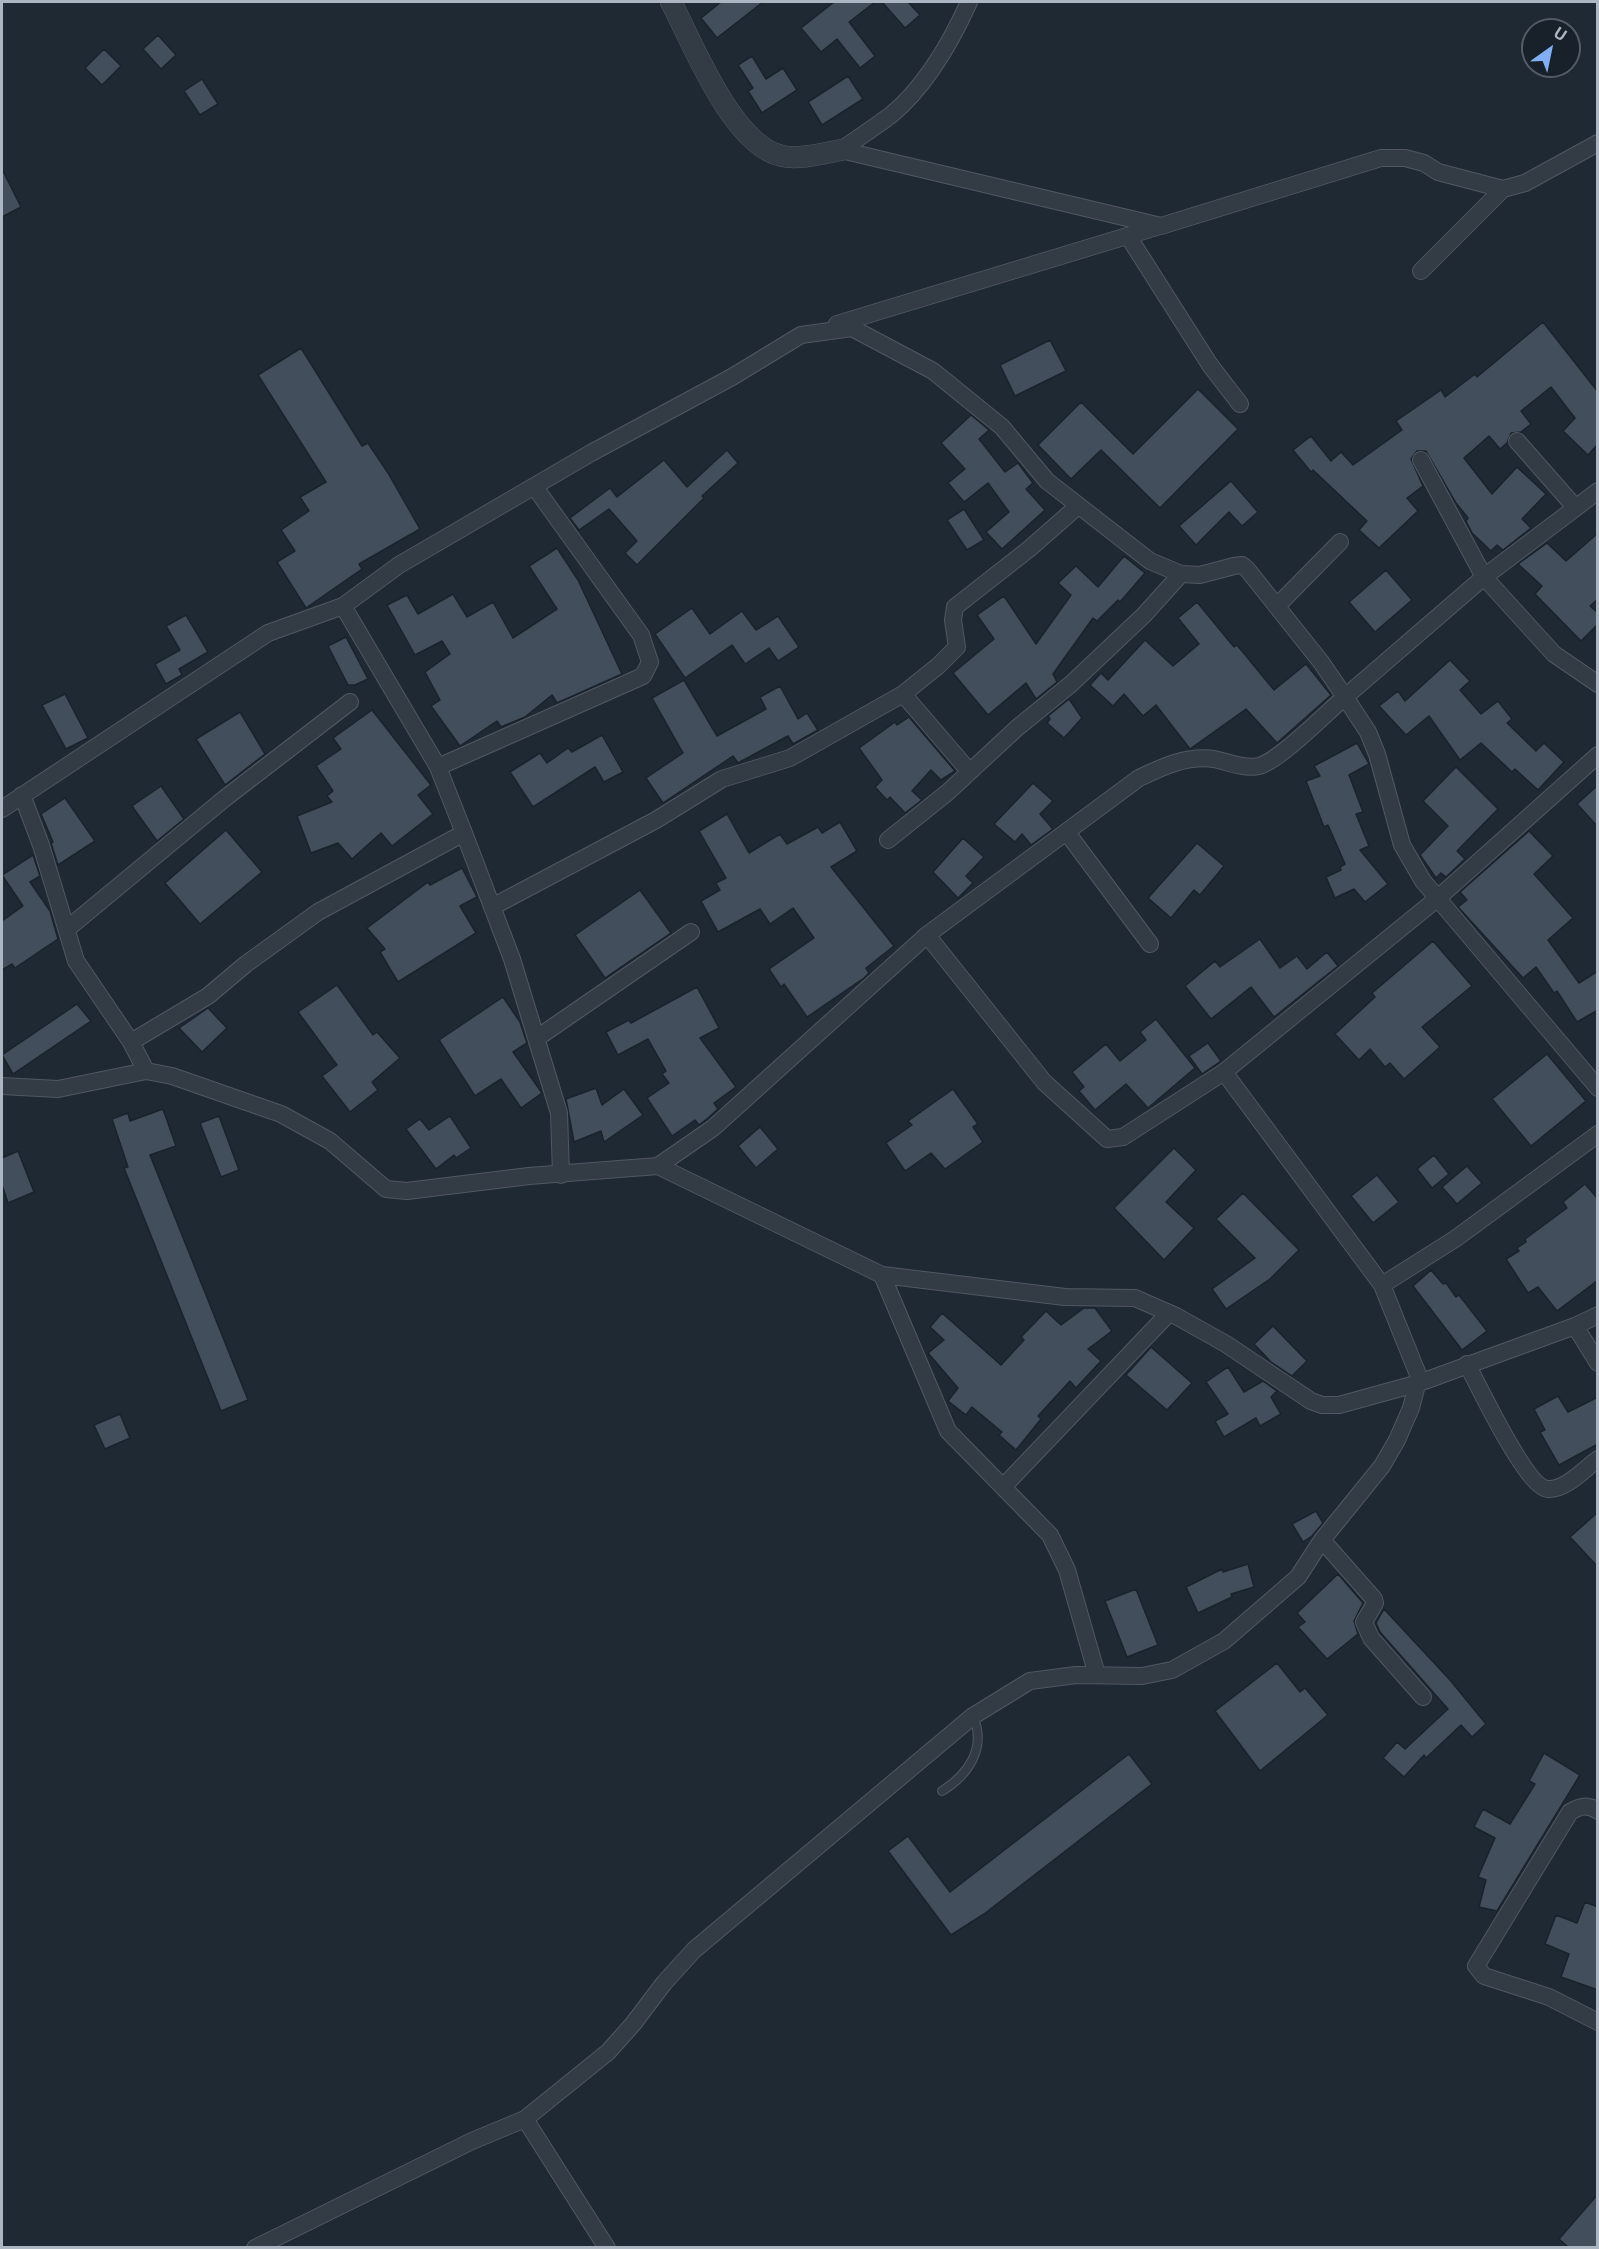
<!DOCTYPE html>
<html>
<head>
<meta charset="utf-8">
<style>
	body { margin:0 }
	#map { position:relative; width:1599px; height:2249px; overflow:hidden; background:#1f2934; font-family:"Public Sans",sans-serif }
	canvas { display:block }
	.frame { position:absolute; inset:0; border:3px solid #acb5c2; pointer-events:none }
	.north { position:absolute; left:1521px; top:18px; width:60px; height:60px; box-sizing:border-box; background:#182029; border:2px solid #535c66; border-radius:50%; rotate:33deg; font-size:16px; font-weight:700; line-height:24px; text-align:center; color:#acb5c2 }
	.north::after { content:''; display:block; margin:auto; width:21px; height:27px; background:#81aff3; clip-path:polygon(50% 0,100% 100%,50% 72%,0 100%) }
</style>
</head>
<body>
<div id="map">
<canvas width="1599" height="2249"></canvas>
<div class="frame"></div>
<div class="north">U</div>
</div>
<script>
const g = document.querySelector('canvas').getContext('2d');
g.lineJoin = 'round';
function fill(path, color) { g.fillStyle = color; g.fill(path, 'evenodd'); }
function stroke(path, color, width, dash) { g.strokeStyle = color; g.lineWidth = width; g.lineCap = dash ? 'butt' : 'round'; g.setLineDash(dash || []); g.stroke(path); }
const building = new Path2D(`
	M721,2H763L717,38L701,18Z
	M834,2H875L849,22L875,56L860,68L837,39L821,52L801,28Z
	M882,2H908L920,15L905,28Z
	M158,35L176,55L161,69L143,49Z
	M104,49L121,66L102,85L85,68Z
	M752,56L766,79L783,68L797,90L762,113L748,91L753,88L738,65Z
	M848,76L863,99L822,125L808,102Z
	M202,79L218,104L200,115L184,91Z
	M2,169L21,207L2,217Z
	M1543,322L1598,392V444L1588,455L1563,431L1575,418L1551,387L1521,411L1531,424L1521,432L1511,433L1507,443L1500,449L1489,436L1464,458L1492,494L1517,467L1546,494L1522,519L1531,528L1503,550L1497,545L1491,551L1472,533L1466,521L1468,518L1456,503L1426,451H1417L1411,459L1423,486L1407,498L1418,511L1379,548L1359,530L1367,521L1313,470L1311,472L1293,450L1311,436L1331,461L1341,452L1353,465L1402,430L1396,421L1441,390L1445,397L1475,374L1477,377Z
	M1050,340L1066,371L1015,396L1000,365Z
	M301,348L362,446L368,443L388,473L420,529L359,564L362,569L306,608L277,562L295,551L281,530L309,511L300,497L326,482L258,375Z
	M1198,389L1238,429L1160,508L1101,450L1071,479L1038,445L1081,402L1133,454Z
	M971,415L989,430L979,439L1005,472L1018,463L1033,483L1026,489L1045,510L1002,549L986,532L1009,512L988,483L964,502L948,483L965,469L941,443Z
	M727,450L738,463L702,496L704,498L637,565L625,553L637,541L609,509L579,530L570,518L610,488L617,497L664,460L687,487Z
	M1231,481L1258,512L1242,526L1229,512L1196,545L1179,526Z
	M964,509L984,540L967,550L947,520Z
	M1598,533V599L1590,606L1598,613V624L1581,641L1535,594L1542,586L1518,564L1547,543L1566,561Z
	M557,548L578,580L622,674L557,703L552,695L525,717L501,727L497,721L460,746L431,706L440,700L425,672L450,654L442,641L415,655L387,605L407,595L418,614L453,594L467,617L493,602L513,638L557,609L529,566Z
	M1124,556L1145,573L1120,602L1118,600L1097,621L1093,618L1053,674L1057,682L1036,699L1026,683L988,715L953,673L994,639L977,615L1004,596L1036,644L1071,595L1058,583L1076,566L1098,587Z
	M1386,570L1412,600L1375,632L1349,602Z
	M1197,602L1234,647L1237,645L1274,690L1306,664L1331,695L1277,743L1246,709L1190,749L1156,705L1143,716L1124,694L1113,706L1090,685L1101,673L1108,680L1145,640L1173,666L1199,644L1178,618Z
	M692,608L710,634L742,611L756,630L778,616L799,647L778,661L769,648L745,664L732,645L685,678L655,634Z
	M186,615L208,652L179,669L182,675L166,684L155,664L180,650L166,626Z
	M346,637L368,679L355,685H348L328,646Z
	M1450,660L1470,681L1460,690L1481,714L1498,701L1512,719L1507,723L1536,751L1544,743L1564,762L1538,790L1515,769L1512,772L1481,743L1460,760L1429,716L1406,735L1379,706L1398,691L1405,701Z
	M684,680L717,736L766,709L760,697L780,686L798,719L807,713L818,730L793,744L788,736L738,763L733,756L663,803L646,778L683,753L652,698Z
	M65,694L88,738L66,749L42,705Z
	M1069,699L1082,718L1064,738L1047,723L1050,719L1048,716Z
	M372,710L431,785L418,795L433,814L392,846L381,833L352,859L338,843L311,853L297,816L332,802L327,796L333,791L316,766L341,749L333,738Z
	M240,712L265,754L225,785L196,739Z
	M909,717L955,771L941,780L931,770L912,791L922,800L905,813L890,797L887,800L875,787L882,780L859,748L895,722L897,725Z
	M602,735L623,772L604,782L595,767L533,807L510,772L540,753L547,763L568,748L572,752Z
	M1357,743L1369,764L1349,775L1363,812L1356,814L1369,846L1360,850L1388,884L1365,902L1354,889L1335,898L1326,877L1341,870L1340,867L1345,864L1328,825L1324,827L1306,781L1320,776L1314,766Z
	M1456,767L1498,809L1457,851L1465,859L1446,877L1441,873L1436,878L1420,855L1448,826L1423,801Z
	M1033,783L1053,801L1040,814L1053,829L1031,845L1022,834L1015,842L994,824Z
	M1598,785V827L1577,804Z
	M161,786L184,819L157,841L132,806Z
	M65,798L95,841L58,865L51,843L53,842L41,814Z
	M727,814L749,853L780,834L787,844L818,827L822,833L840,822L857,851L831,867L894,946L866,968L869,973L864,978L807,1017L784,984L781,987L769,969L814,938L793,908L770,924L760,909L718,932L701,901L720,890L716,883L726,878L699,831Z
	M226,830L262,872L200,924L165,883Z
	M1529,831L1553,856L1534,874L1573,918L1548,940L1579,983L1598,971V1010L1577,1022L1557,991L1554,993L1536,967L1523,978L1458,907L1467,900L1460,892Z
	M963,838L984,857L966,876L973,883L958,898L933,872Z
	M1197,843L1224,866L1200,895L1194,890L1171,918L1148,898Z
	M33,855L40,876L30,882L50,911L58,939L15,968L12,964L2,970V921L23,906L2,875Z
	M462,868L477,897L460,906L476,933L398,982L380,952L385,949L367,928L428,882L430,885Z
	M640,890L671,933L605,978L575,935Z
	M1260,939L1280,968L1297,956L1307,969L1327,952L1338,966L1274,1017L1251,987L1211,1019L1185,986L1215,961L1220,967Z
	M1433,941L1472,986L1422,1027L1440,1047L1404,1079L1390,1063L1385,1067L1370,1049L1359,1060L1335,1034L1375,997L1372,993Z
	M337,985L373,1035L377,1032L400,1058L372,1082L378,1090L350,1112L322,1076L337,1065L298,1012Z
	M697,987L719,1028L700,1038L736,1087L714,1103L718,1109L708,1118L699,1125L695,1120L672,1136L647,1098L669,1083L662,1074L666,1071L648,1039L618,1055L606,1032L629,1020L631,1023Z
	M503,997L520,1022L527,1043L513,1052L542,1093L521,1108L501,1079L475,1096L439,1040Z
	M77,1004L91,1021L13,1074L2,1055Z
	M208,1008L227,1028L202,1052L179,1028Z
	M1156,1019L1195,1068L1148,1108L1126,1084L1095,1110L1079,1091L1084,1087L1072,1072L1106,1044L1120,1061L1146,1040L1140,1032Z
	M1208,1043L1221,1061L1202,1074L1189,1056Z
	M1547,1054L1586,1101L1531,1146L1492,1099Z
	M596,1088L602,1105L624,1089L643,1115L604,1142L601,1131L574,1142L566,1099Z
	M953,1089L978,1124L973,1127L983,1142L945,1169L931,1153L905,1171L886,1143L912,1125L908,1121Z
	M163,1109L176,1146L150,1155L248,1400L221,1411L124,1168L128,1167L112,1119L128,1113L130,1121Z
	M219,1116L239,1170L221,1177L200,1123Z
	M450,1116L471,1148L456,1158L454,1155L436,1169L406,1129L420,1119L429,1130Z
	M760,1127L778,1149L756,1168L738,1146Z
	M1174,1148L1196,1170L1166,1202L1194,1228L1164,1260L1114,1208Z
	M18,1151L34,1192L8,1203L2,1185V1158Z
	M1434,1155L1449,1174L1432,1188L1417,1169Z
	M1467,1166L1482,1183L1457,1204L1442,1187Z
	M1377,1175L1399,1202L1373,1223L1351,1196Z
	M1585,1184L1598,1199V1280L1557,1311L1538,1287L1528,1293L1506,1259L1519,1251L1517,1248L1526,1242L1525,1239L1567,1208L1563,1202Z
	M1243,1193L1299,1250L1270,1279L1226,1309L1212,1289L1255,1258L1216,1219Z
	M1431,1270L1443,1284L1446,1283L1456,1297L1459,1295L1487,1331L1462,1350L1413,1286Z
	M1084,1308H1095L1112,1331L1088,1349L1101,1361L1076,1388L1070,1381L1038,1416L1041,1419L1016,1450L999,1435L1002,1432L972,1407L966,1415L948,1401L958,1388L928,1353L944,1340L930,1327L942,1313L1001,1365L1024,1340L1021,1337L1046,1311L1061,1325Z
	M1273,1326L1307,1361L1292,1376L1271,1362L1254,1344Z
	M1151,1347L1192,1383L1167,1410L1126,1375Z
	M1228,1367L1244,1392L1263,1381L1277,1391L1271,1397L1281,1414L1260,1426L1256,1418L1224,1437L1215,1421L1228,1414L1206,1382Z
	M1558,1396L1568,1412L1598,1397V1444L1559,1465L1540,1432L1545,1430L1534,1409Z
	M120,1414L130,1438L105,1449L94,1425Z
	M1316,1511L1323,1523L1312,1536L1303,1542L1292,1524Z
	M1598,1512V1567L1570,1537Z
	M1248,1564L1254,1587L1231,1594L1232,1597L1198,1613L1186,1587L1222,1569L1223,1572Z
	M1338,1574L1363,1603L1354,1621L1358,1634L1327,1659L1298,1627L1305,1622L1297,1613Z
	M1136,1589L1158,1645L1127,1657L1105,1601Z
	M1384,1609L1450,1680L1486,1724L1472,1737L1461,1725L1426,1758L1424,1755L1404,1777L1383,1758L1397,1742L1405,1749L1448,1709L1380,1632L1376,1623Z
	M1277,1663L1300,1692L1305,1688L1328,1715L1260,1771L1215,1711Z
	M1544,1753L1580,1775L1497,1911L1479,1907L1486,1880L1478,1877L1495,1838L1474,1827L1483,1809L1510,1824L1535,1784L1529,1781Z
	M1129,1754L1152,1784L984,1914L951,1935L888,1851L908,1836L950,1892Z
	M1585,1902L1598,1907V1990L1561,1977L1569,1954L1545,1944L1556,1915L1577,1923Z
	M1598,2194V2247H1568L1559,2239Z`);
const service = new Path2D(`
	M942,1791C968,1775 987,1748 973,1716`);
const minor = new Path2D(`
	M841,150L1161,226L1381,158H1405L1424,163L1438,172L1503,189L1525,183L1598,143
	M841,150C858,138 875,127 891,115C926,86 951,42 969,2
	M1128,236L1210,365L1240,404
	M1421,271L1503,189
	M837,324L1160,226
	M1517,441L1575,507
	M1421,460L1484,577L1554,654L1598,684
	M1598,491L1484,577L1345,697L1368,732L1377,754L1402,845L1423,881L1598,1088
	M343,606L438,767L464,833L512,959L559,1113L561,1175
	M1277,606L1340,542
	M903,694L969,771
	M438,767L643,676L650,662L641,635L534,486
	M22,795L41,845L76,961L131,1042L146,1071
	M2,809L268,633L343,606L399,565L591,453L732,377L801,335L852,328L933,371L1002,427L1047,481L1150,561L1181,574L1200,575L1234,566L1242,565L1247,569L1321,662L1345,697C1326,713 1279,761 1259,766C1244,769 1228,762 1214,759C1187,755 1162,767 1139,778L927,935L713,1128L658,1166L529,1176L407,1191L386,1189L330,1141L281,1114L172,1076L146,1071L58,1089L2,1086
	M1068,834L1150,944
	M888,840L948,792L1017,728L1071,684L1144,615L1181,574
	M492,907L656,820L722,779L790,758L903,694L938,666L957,647L953,620L955,607L1029,549L1078,506
	M67,929L224,799L350,702
	M927,935L1044,1082L1107,1139L1123,1137L1224,1072L1438,898L1598,755
	M537,1038L691,932
	M131,1042L208,996L246,964L318,912L464,833
	M658,1166L882,1275L1065,1297L1135,1298L1176,1316L1226,1344L1311,1401L1322,1405H1339L1419,1383L1575,1326L1598,1315
	M882,1275L948,1431L1050,1535L1067,1570L1097,1675
	M1382,1285L1455,1239L1598,1134
	M1575,1326L1598,1363
	M1467,1364C1478,1385 1527,1488 1548,1489C1566,1490 1584,1469 1598,1459
	M1003,1487L1169,1313
	M1322,1540L1374,1599L1375,1603L1364,1622L1371,1638L1423,1697
	M1598,1811C1587,1804 1580,1806 1570,1812L1476,1966L1484,1976L1549,1997L1598,2022
	M525,2119L607,2248
	M255,2248L472,2141L525,2119L608,2052L633,2024L664,1983L694,1950L973,1716L1030,1681L1076,1675L1142,1676L1172,1670L1224,1641L1298,1577L1322,1540L1382,1466L1397,1440L1411,1408L1419,1377L1382,1285L1224,1072`);
const tertiary = new Path2D(`
	M671,2C693,44 732,145 782,156C799,160 824,153 841,150`);
fill(building, '#434e5c');
stroke(building, '#1a222b', 1.5);
stroke(service, '#505863', 10);
stroke(minor, '#505863', 18);
stroke(tertiary, '#505863', 22);
stroke(service, '#333b45', 8);
stroke(minor, '#333b45', 16);
stroke(tertiary, '#333b45', 21);
</script>
</body>
</html>
